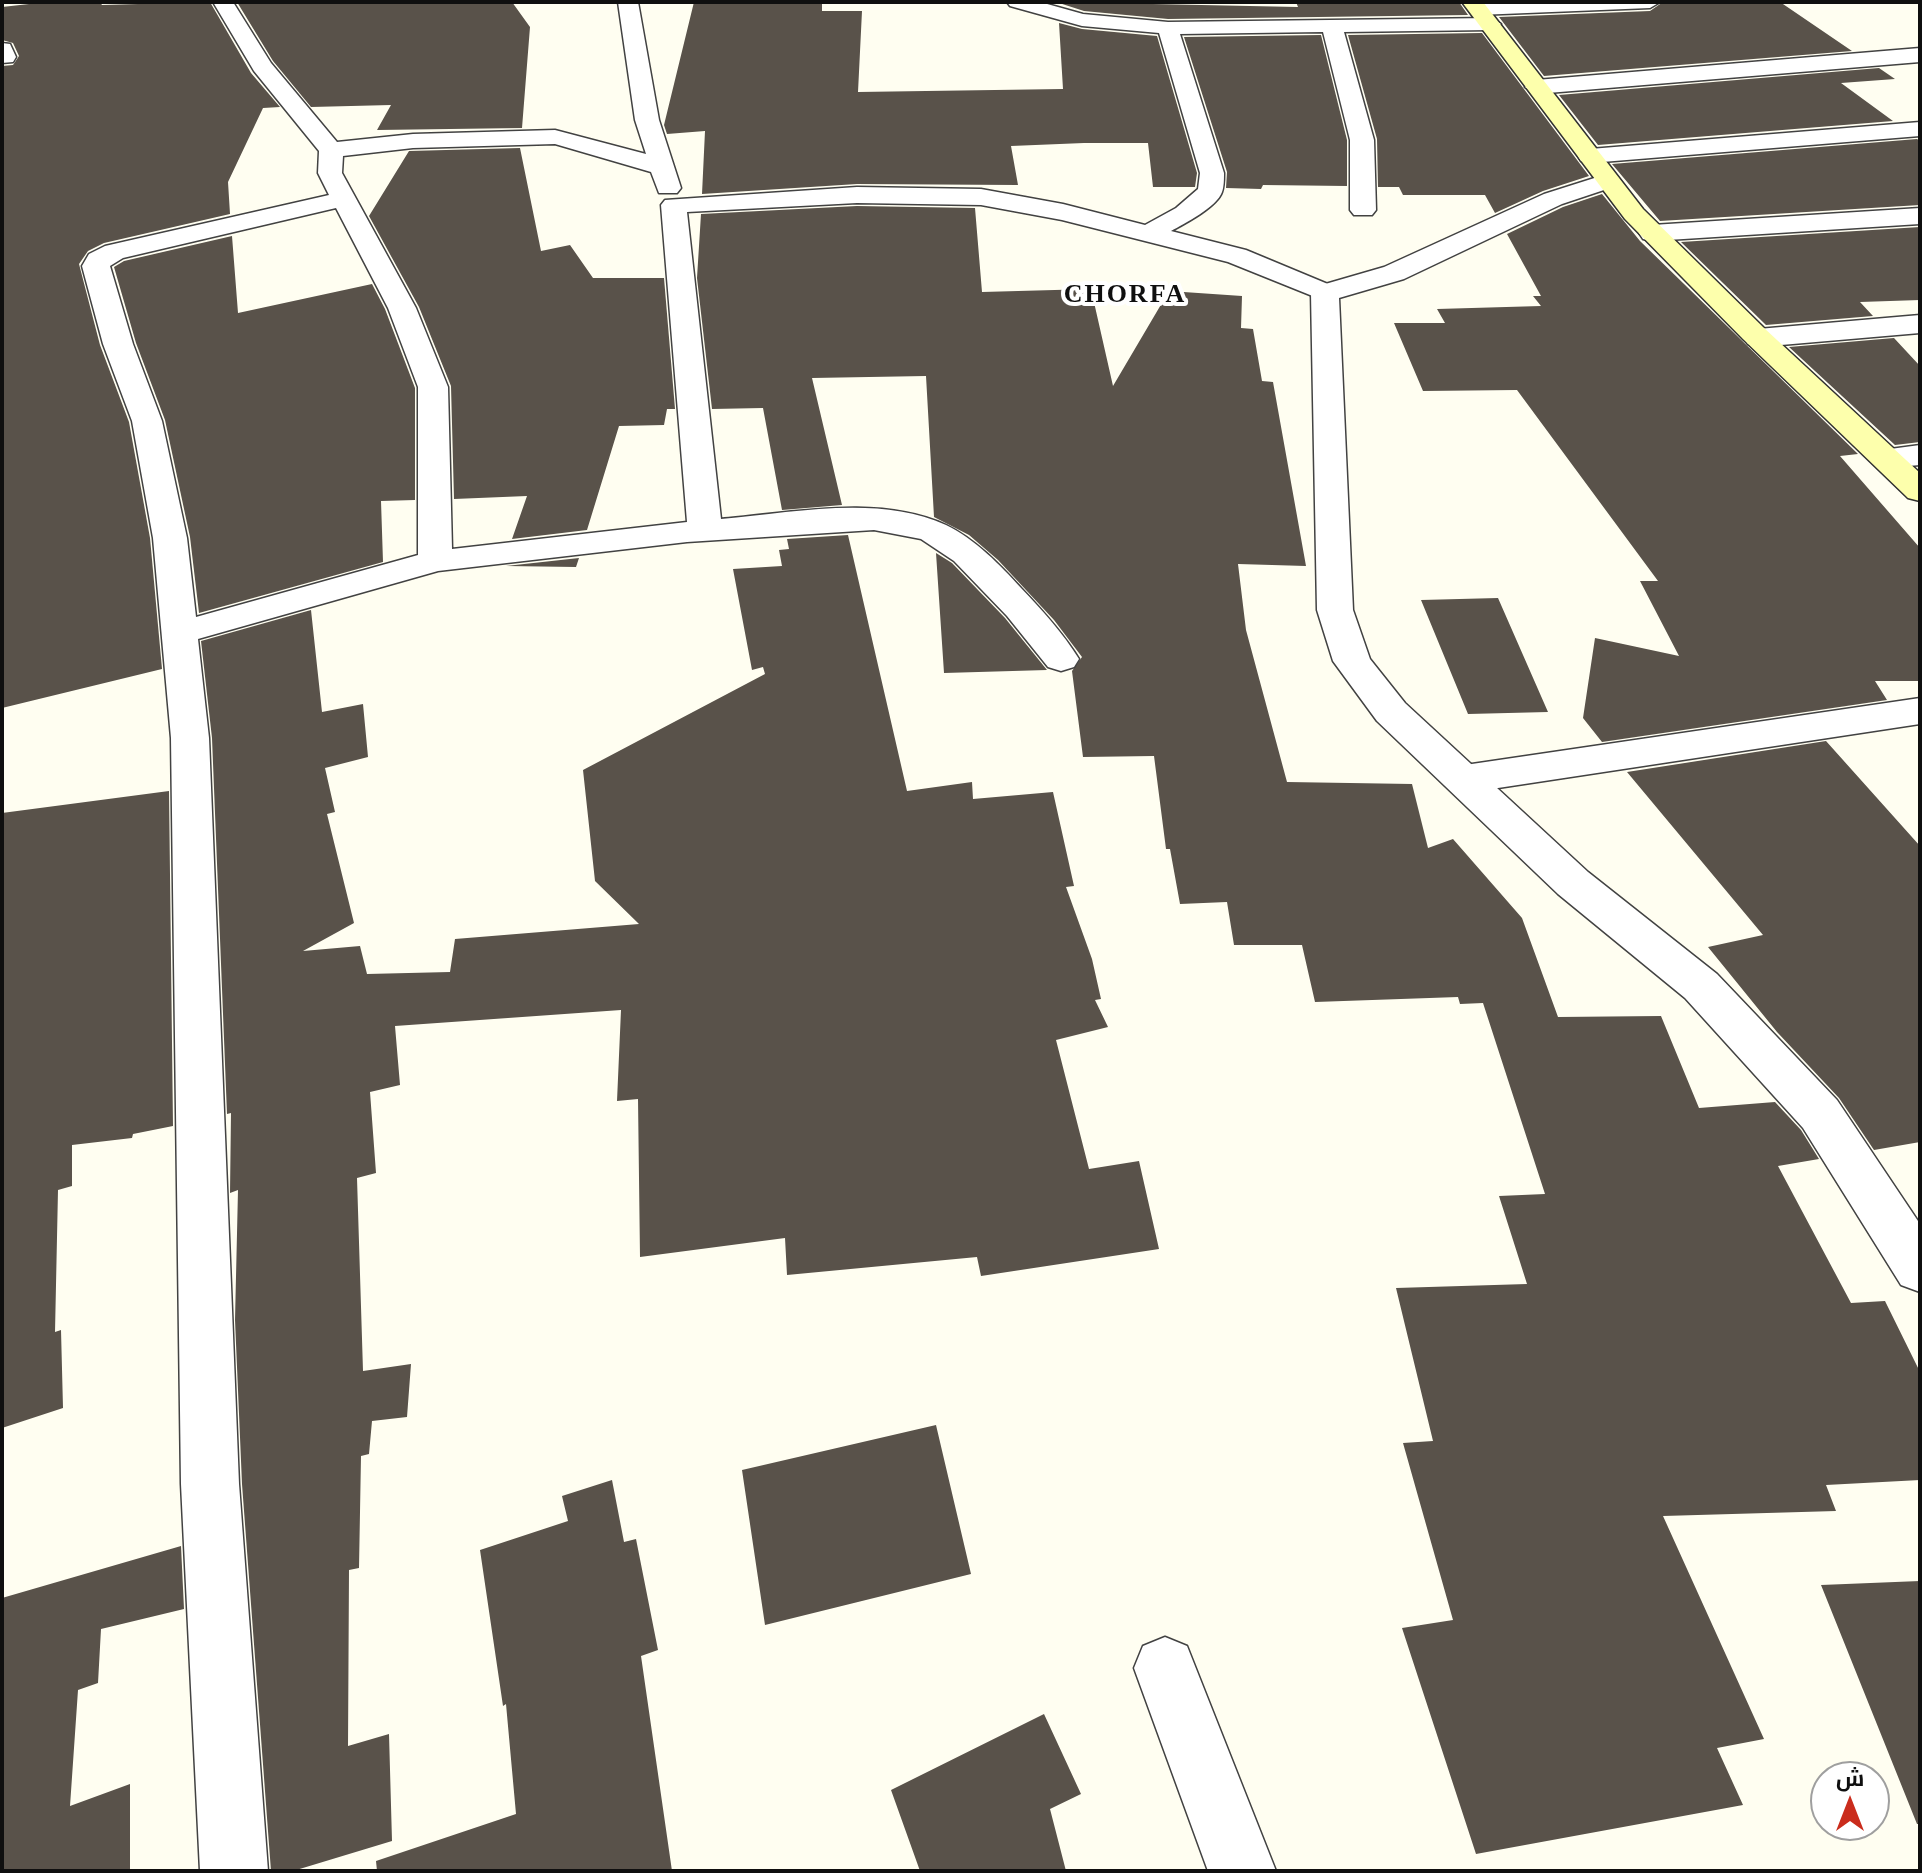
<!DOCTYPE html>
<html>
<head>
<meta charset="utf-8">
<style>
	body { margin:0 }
	#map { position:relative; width:1922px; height:1873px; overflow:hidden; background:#fffef1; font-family:"Times New Roman",Cairo,serif }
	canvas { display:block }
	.frame { position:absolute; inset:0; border:4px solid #0f0f0f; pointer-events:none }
	.north { position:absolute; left:1810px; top:1761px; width:80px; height:80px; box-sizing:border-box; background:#fff; border:2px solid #9f9f9f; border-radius:50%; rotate:0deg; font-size:22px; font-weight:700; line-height:32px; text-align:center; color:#0f0f0f }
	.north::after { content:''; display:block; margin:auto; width:28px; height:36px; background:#ca2c1c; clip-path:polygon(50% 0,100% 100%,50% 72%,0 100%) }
</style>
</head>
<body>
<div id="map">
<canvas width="1922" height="1873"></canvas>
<div class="frame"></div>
<div class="north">ش</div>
</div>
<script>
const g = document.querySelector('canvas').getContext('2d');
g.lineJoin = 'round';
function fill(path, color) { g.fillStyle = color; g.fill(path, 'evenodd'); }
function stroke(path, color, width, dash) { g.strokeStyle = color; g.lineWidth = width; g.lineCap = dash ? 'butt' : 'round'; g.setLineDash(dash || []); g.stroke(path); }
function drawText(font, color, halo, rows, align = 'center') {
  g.font = font + ' "Times New Roman",serif'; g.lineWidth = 8; g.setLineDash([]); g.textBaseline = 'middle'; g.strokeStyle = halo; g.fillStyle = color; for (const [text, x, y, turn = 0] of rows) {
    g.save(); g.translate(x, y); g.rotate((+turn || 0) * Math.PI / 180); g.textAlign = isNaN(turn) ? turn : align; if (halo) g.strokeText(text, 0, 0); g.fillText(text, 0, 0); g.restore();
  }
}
const building = new Path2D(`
	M47,2H100L102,5L210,2L251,73L280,107L263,108L228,182L230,214L104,243L88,251L79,264L100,345L129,422L150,538L162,669L2,708V66L13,65L19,56L13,43L2,40V7Z
	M237,2H512L530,27L522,128L377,130L391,105L311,107L273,61Z
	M694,2H822V11H862L858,92L1063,89L1059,23L1082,29L1157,36L1197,173L1195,187H1153L1148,143H1084L1011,146L1018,185L857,184L702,194L705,131L667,134L664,125Z
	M1056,2L1298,7L1296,2H1459L1468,15L1168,19L1084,11Z
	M1663,2H1780L1852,51L1544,76L1499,17L1650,11Z
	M1482,33L1589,176L1543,191L1495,213L1485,195H1403L1399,187H1378L1377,139L1348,35Z
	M1321,35L1347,140V186L1263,185L1261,189L1226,188L1227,172L1184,37Z
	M1879,68L1895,79L1841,83L1893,121L1598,145L1559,95Z
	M1917,139L1920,141V205L1660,221L1612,164Z
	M520,148L541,251L570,245L593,278H664L675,409H667L664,425L619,426L587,530L512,539L527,496L454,499L451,386L419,307L369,216L409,151Z
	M1602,194L1640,241L1858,454L1840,456L1920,548V681H1875L1887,700L1602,742L1583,718L1595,638L1679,656L1640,581H1658L1517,390L1423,391L1394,323H1445L1437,309L1541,306L1533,296H1541L1507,234L1563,207Z
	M857,206L975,208L982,292L1091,289L1113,386L1169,291L1242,296L1241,328L1253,329L1262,381L1273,382L1306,566L1238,564L1246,630L1287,782L1412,784L1428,848L1453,839L1522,918L1558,1017L1661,1016L1699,1108L1775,1102L1801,1130L1819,1159L1778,1166L1851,1303L1885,1301L1920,1372V1480L1826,1485L1836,1511L1663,1516L1764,1739L1717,1748L1743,1805L1476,1854L1402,1628L1453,1620L1403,1443L1433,1441L1396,1288L1527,1284L1499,1196L1545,1194L1483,1003L1460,1004L1458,997L1315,1002L1302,945H1234L1227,902L1180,904L1170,849H1166L1154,756L1083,757L1072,671L1082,657L1054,620L998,560L969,535L934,517L926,376L812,378L842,505L782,510L763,408L712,409L697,278L701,214Z
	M1920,227V300L1860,302L1873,316L1766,325L1681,242Z
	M232,236L238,313L372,284L385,309L415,388V500L381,501L383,562L199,613L190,537L165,420L136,343L114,267L124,261Z
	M1894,338L1920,366V442L1895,445L1789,347Z
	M848,535L907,791L972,782L973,799L1053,792L1074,886L1066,887L1092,959L1101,999L1095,1000L1108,1027L1056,1040L1089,1169L1139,1161L1159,1249L981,1276L977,1257L787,1275L785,1238L640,1257L638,1099L617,1101L621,1010L395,1026L400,1085L370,1092L376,1173L357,1178L363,1371L411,1364L407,1417L372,1421L369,1454L361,1456L359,1568L349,1570L348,1746L389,1734L392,1841L293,1871H271L242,1484L235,1320L238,1190L230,1193L231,1113L227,1114L212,738L201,641L311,610L322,712L363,704L368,757L325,768L335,812L327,814L354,923L303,951L360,946L367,974L450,972L455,939L639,924L595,881L583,770L765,674L763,667L752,670L733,569L782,566L779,550L789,549L787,539Z
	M936,553L952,563L1005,618L1047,670L944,673Z
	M579,558L576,567L506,566Z
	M1498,598L1548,712L1468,714L1421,600Z
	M1826,741L1920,846V1142L1874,1150L1839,1098L1777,1032L1708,947L1763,935L1627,772Z
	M169,791L173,1126L133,1134L132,1138L72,1145V1186L58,1190L55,1332L61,1330L63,1408L2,1428V813Z
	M936,1425L971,1574L765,1625L742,1470Z
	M612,1480L624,1542L636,1539L658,1650L641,1656L672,1871H377L376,1861L516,1814L506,1704L503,1706L480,1550L568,1521L562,1496Z
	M181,1546L184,1609L101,1629L98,1683L78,1690L70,1806L130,1784V1871H2V1598Z
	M1920,1581V1824H1917L1821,1585Z
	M1044,1714L1081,1794L1050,1809L1066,1871H920L891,1790Z`);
const minor = new Path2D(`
	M213,2H233L271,63L337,142L413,134L555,130L646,154L635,120L618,2H638L659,120L681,188L677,193H659L651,172L555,144L413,148L343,156L342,173L416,308L448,387L452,549L687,522L661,205L665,200L857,187L981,189L1063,204L1145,225L1176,208L1198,189L1200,173L1159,33L1082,26L1010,6L1007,2H1040L1083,14L1168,22L1491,18L1501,24L1491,30L1344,32L1374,140L1376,210L1372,215H1354L1350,210V140L1323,32L1180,34L1224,173C1224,179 1224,187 1222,192C1217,207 1184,224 1171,231L1246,250L1335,287L1339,293L1335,299L1325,301L1228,262L1062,220L981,205L857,203L687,212L721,519C792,513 878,494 946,525C975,539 1000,565 1021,588C1042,610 1063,633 1079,659L1074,667L1061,671L1048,667L1007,616L954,561L921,539L874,530L687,542L438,571L198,639L209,738L239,1484L268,1871H200L181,1484L171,738L153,538L132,421L103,344L82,266L89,254L105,246L329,195L318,173L319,151L254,71ZM336,208L388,308L418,387V555L196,617L187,538L162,421L133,344L110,266L123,258Z
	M1499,2H1660L1650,8L1478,15L1468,9L1478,3Z
	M2,43L10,44L16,57L13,62L2,63Z
	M1920,48V62L1536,94L1525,87L1536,80Z
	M1920,122V136L1590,163L1581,161L1578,156L1581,151L1590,149Z
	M1920,208V224L1652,241L1643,239L1639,233L1643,227L1652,225Z
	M1920,315V333L1758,347L1748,344L1744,338L1748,332L1758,329Z
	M1920,445V465L1886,468L1875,465L1870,458L1875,451Z
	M1920,698V724L1465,793L1451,789L1445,779L1451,769L1465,765Z
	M1165,1637L1187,1646L1276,1871H1208L1134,1668L1143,1646Z`);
const tertiary = new Path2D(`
	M1607,174L1616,176L1619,181L1616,186L1562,204L1404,279L1339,298L1353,610L1370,659L1405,703L1588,872L1717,974L1837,1100L1920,1224V1292L1901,1285L1803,1128L1685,998L1558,894L1377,721L1333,661L1317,610L1311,293L1315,287L1384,267L1544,194Z`);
const secondary = new Path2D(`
	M1462,2H1483L1643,209L1763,327L1920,473V501L1908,498L1743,339L1625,219Z`);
const farDistrictnames = [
	["CHORFA",1125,295]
];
fill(building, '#59524a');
stroke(minor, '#424242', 3);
stroke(tertiary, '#424242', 3);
stroke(secondary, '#313131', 3);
fill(minor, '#fff');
fill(tertiary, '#fff');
fill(secondary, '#fdffac');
g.letterSpacing = '2px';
drawText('bold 26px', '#0f0f0f', '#fff', farDistrictnames);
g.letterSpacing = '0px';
</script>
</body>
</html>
